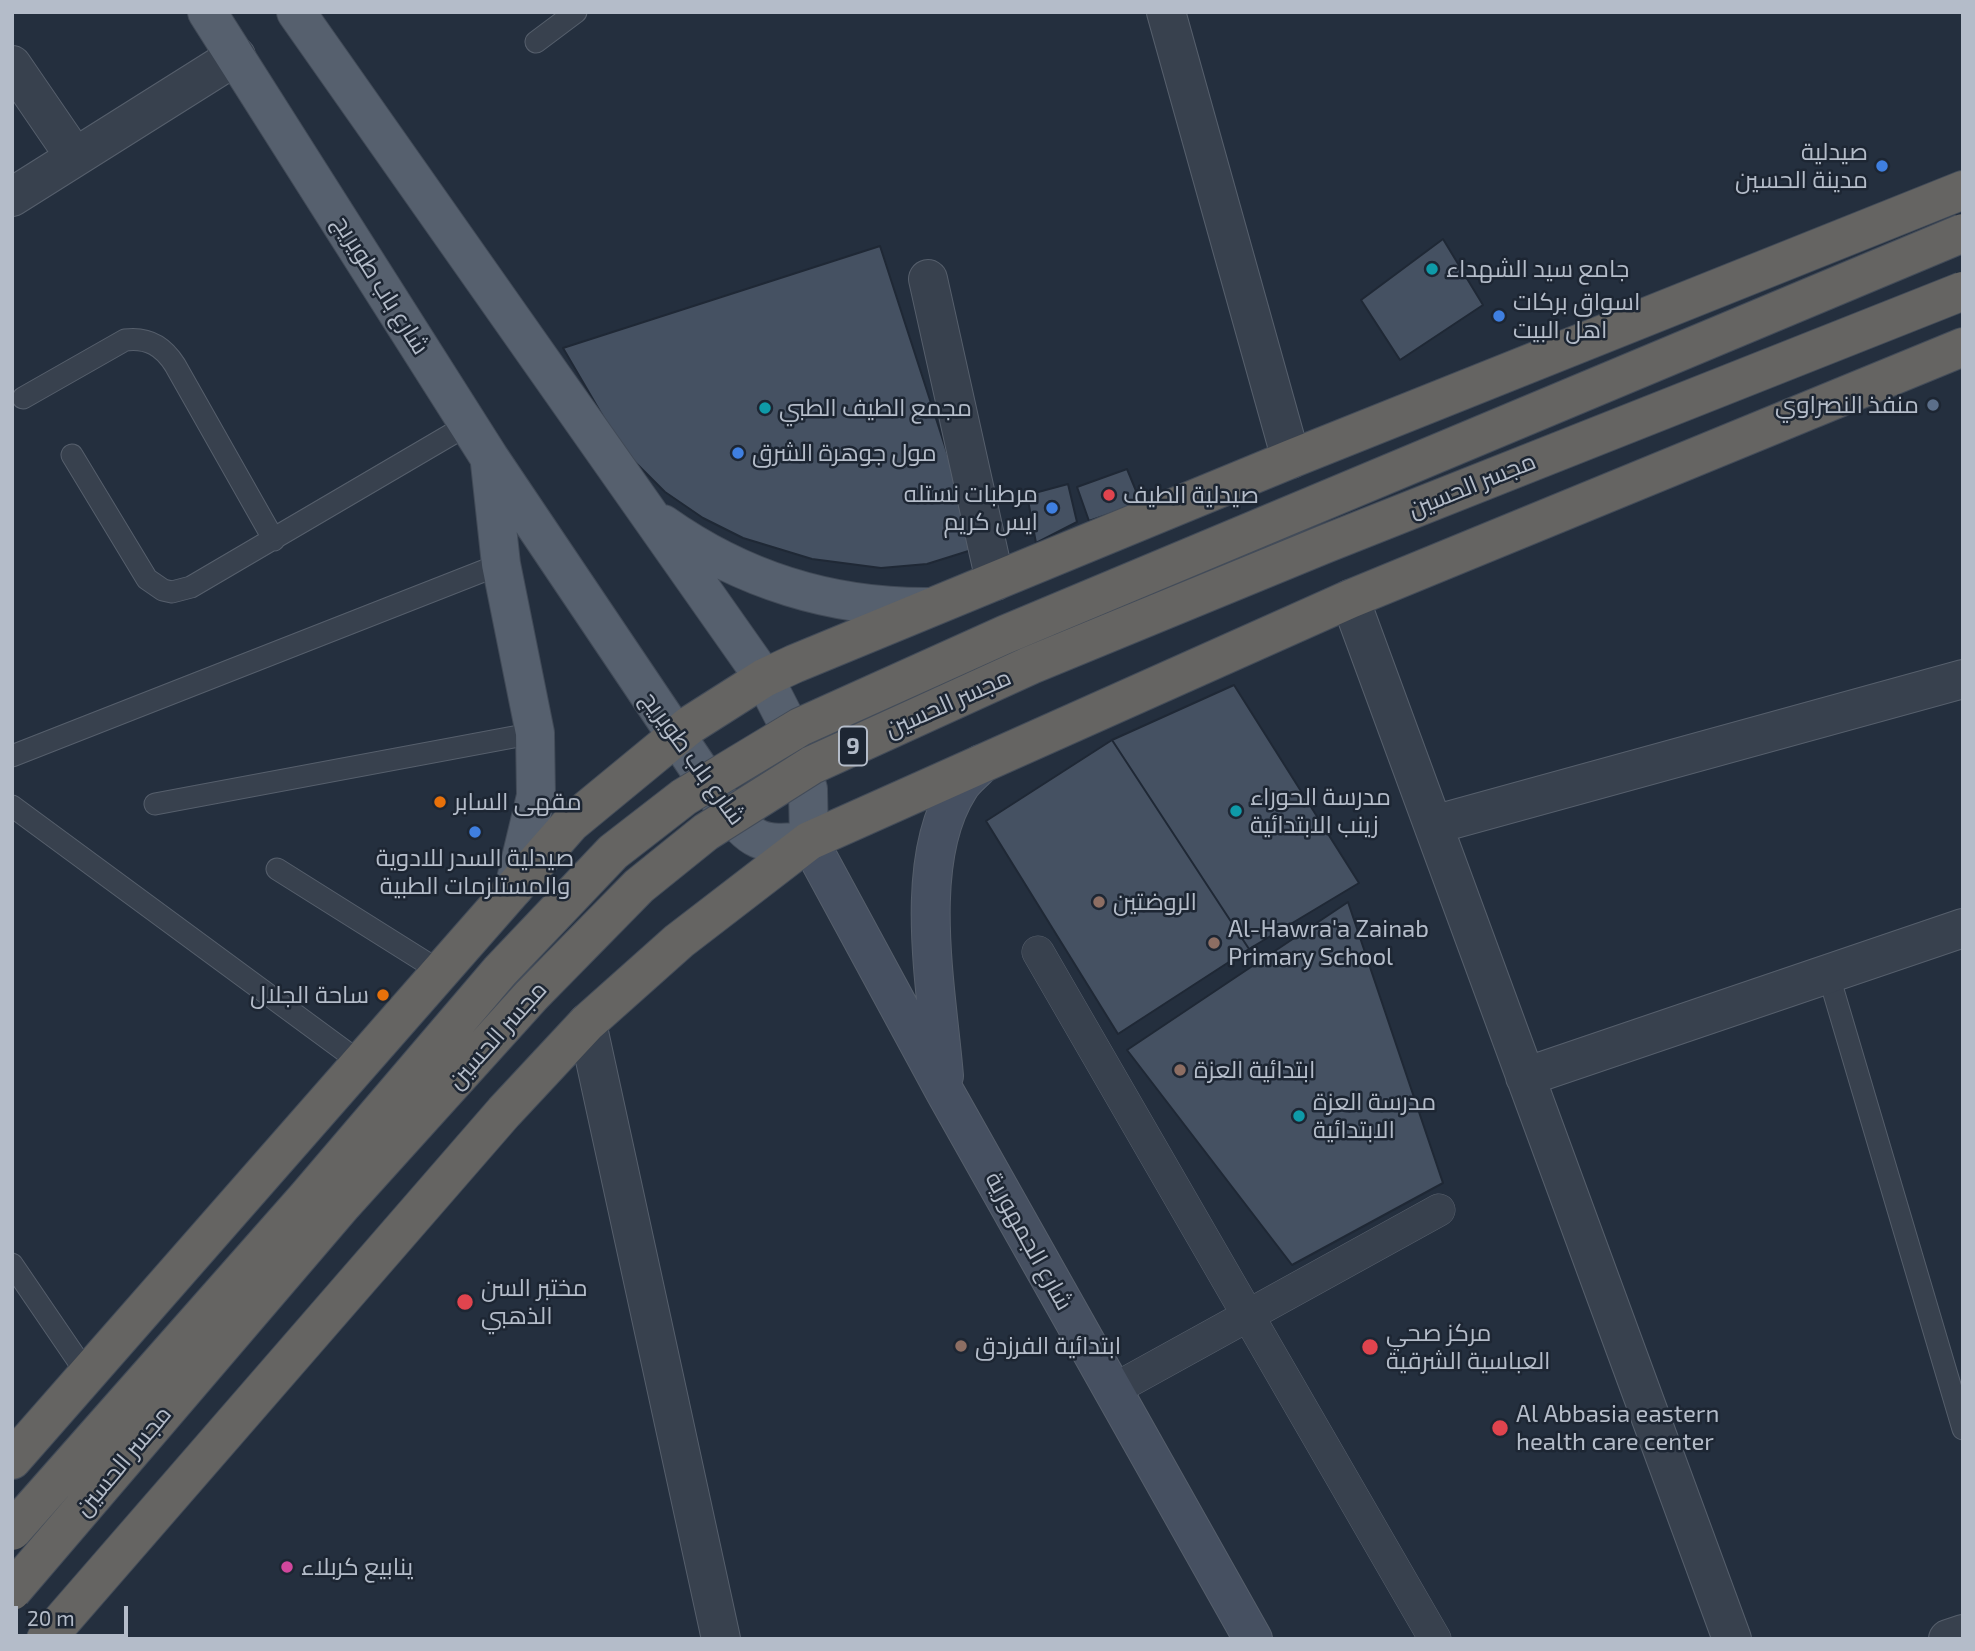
<!DOCTYPE html>
<html>
<head>
<meta charset="utf-8">
<style>
	body { margin:0 }
	#map { position:relative; width:1975px; height:1651px; overflow:hidden; background:#242f3e; font-family:"Exo 2",sans-serif }
	canvas { display:block }
	.frame { position:absolute; inset:0; border:14px solid #b4bcc9; pointer-events:none }
	.scale { position:absolute; left:14px; top:1606px; width:114px; height:32px; box-sizing:border-box; border:4px solid #b4bcc9; border-top:0; padding-left:9px; font-size:21px; line-height:24px; white-space:nowrap; color:#b4bcc9; -webkit-text-stroke:5px #1d2633; paint-order:stroke }
</style>
</head>
<body>
<div id="map">
<canvas width="1975" height="1651"></canvas>
<div class="frame"></div>
<div class="scale">20 m</div>
</div>
<script>
const g = document.querySelector('canvas').getContext('2d');
g.lineJoin = 'round';
function fill(path, color) { g.fillStyle = color; g.fill(path, 'evenodd'); }
function stroke(path, color, width, dash) { g.strokeStyle = color; g.lineWidth = width; g.lineCap = dash ? 'butt' : 'round'; g.setLineDash(dash || []); g.stroke(path); }
function drawText(font, color, halo, rows, align = 'center') {
  g.font = font + ' "Exo 2",Cairo,sans-serif'; g.lineWidth = 5; g.setLineDash([]); g.textBaseline = 'middle'; g.strokeStyle = halo; g.fillStyle = color; for (const [text, x, y, turn = 0] of rows) {
    g.save(); g.translate(x, y); g.rotate((+turn || 0) * Math.PI / 180); g.textAlign = isNaN(turn) ? turn : align; if (halo) g.strokeText(text, 0, 0); g.fillText(text, 0, 0); g.restore();
  }
}
const building = new Path2D(`
	M1443,239L1483,305L1400,360L1361,300Z
	M880,246L978,548L927,564L881,568L812,559L743,538L703,518L665,492L634,461L608,425L563,348Z
	M1127,469L1141,503L1089,521L1077,487Z
	M1068,484L1077,522L1036,543L1027,495Z
	M1234,685L1359,883L1249,949L1112,740Z
	M1112,740L1249,949L1118,1034L986,821Z
	M1348,902L1443,1183L1292,1265L1127,1050Z`);
const service = new Path2D(`
	M536,42L576,12
	M23,398L125,340C148,337 163,346 175,365L274,540
	M72,455L147,579L163,590L172,592L191,587L469,424
	M12,756L501,564
	M155,804L535,733
	M12,806L361,1063
	M277,869L441,972
	M1828,973L1963,1429
	M12,1264L87,1374`);
const pedestrian = new Path2D(`
	M1038,952L1435,1639
	M1113,1390L1439,1210`);
const minor = new Path2D(`
	M1166,12L1291,459
	M12,65L75,157
	M12,197L236,56
	M928,279L995,581
	M1350,599L1732,1639
	M1433,825L1963,679
	M587,1023L721,1639
	M1525,1077L1963,928
	M1948,1639L1963,1634`);
const secondary = new Path2D(`
	M809,841L945,1092L1253,1639
	M944,1076C937,991 911,863 959,788C964,779 974,772 981,764`);
const primary = new Path2D(`
	M207,12L489,457L721,802C754,842 756,846 809,841L808,789L786,721L764,678L296,12
	M490,463L501,564L535,733L536,796L514,888
	M663,524C742,580 833,608 930,607`);
const trunk = new Path2D(`
	M12,1460L571,823L690,725L764,678L794,664L1291,459L1963,190
	M46,1639L504,1112L587,1023L679,941L809,841L1350,599L1963,347`);
const trunkBridge = new Path2D(`
	M12,1531L307,1197L500,971L613,852L684,797L800,727L1004,635L1963,233
	M12,1591L343,1204L531,996L639,886L706,832L812,765L1031,665L1325,544L1963,291`);
const markers = [
	[1882,166,7,"#3f7fe0"],
	[1432,269,7,"#0f9aa8"],
	[1499,316,7,"#3f7fe0"],
	[1933,405,7,"#5c6f8a"],
	[765,408,7,"#0f9aa8"],
	[738,453,7,"#3f7fe0"],
	[1109,495,7,"#e0444e"],
	[1052,508,7,"#3f7fe0"],
	[440,802,7,"#e8710a"],
	[1236,811,7,"#0f9aa8"],
	[475,832,7,"#3f7fe0"],
	[1099,902,7,"#8d6e63"],
	[1214,943,7,"#8d6e63"],
	[383,995,7,"#e8710a"],
	[1180,1070,7,"#8d6e63"],
	[1299,1116,7,"#0f9aa8"],
	[465,1302,9,"#e0444e"],
	[961,1346,7,"#8d6e63"],
	[1370,1347,9,"#e0444e"],
	[1500,1428,9,"#e0444e"],
	[287,1567,7,"#d1479c"]
];
const shields = [
	[853,746,28]
];
const shieldNames = [
	["9",853,746]
];
const poiNames = [
	["صيدلية",1868,152,"right"],
	["مدينة الحسين",1868,180,"right"],
	["جامع سيد الشهداء",1446,269],
	["اسواق بركات",1513,302],
	["اهل البيت",1513,330],
	["منفذ النصراوي",1919,405,"right"],
	["مجمع الطيف الطبي",779,408],
	["مول جوهرة الشرق",752,453],
	["مرطبات نستله",1038,494,"right"],
	["ايس كريم",1038,522,"right"],
	["صيدلية الطيف",1123,495],
	["مدرسة الحوراء",1250,797],
	["زينب الابتدائية",1250,825],
	["مقهى السابر",454,802],
	["صيدلية السدر للادوية",475,858,"center"],
	["والمستلزمات الطبية",475,886,"center"],
	["الروضتين",1113,902],
	["Al-Hawra'a Zainab",1228,929],
	["Primary School",1228,957],
	["ساحة الجلال",369,995,"right"],
	["ابتدائية العزة",1194,1070],
	["مدرسة العزة",1313,1102],
	["الابتدائية",1313,1130],
	["مختبر السن",481,1288],
	["الذهبي",481,1316],
	["مركز صحي",1386,1333],
	["العباسية الشرقية",1386,1361],
	["ابتدائية الفرزدق",975,1346],
	["Al Abbasia eastern",1516,1414],
	["health care center",1516,1442],
	["ينابيع كربلاء",301,1567]
];
const streetNames = [
	["شارع باب طويريج",381,285,58],
	["مجسر الحسين",1472,485,-22],
	["مجسر الحسين",948,703,-24],
	["شارع باب طويريج",693,758,54],
	["مجسر الحسين",497,1035,-48],
	["شارع الجمهورية",1029,1241,61],
	["مجسر الحسين",123,1461,-50]
];
fill(building, '#455162');
stroke(building, '#1f2835', 2);
stroke(service, '#565f6c', 23);
stroke(pedestrian, '#565f6c', 33);
stroke(minor, '#565f6c', 40);
stroke(secondary, '#565f6c', 40);
stroke(primary, '#414a57', 40);
stroke(trunk, '#434c59', 40);
stroke(service, '#38414e', 21);
stroke(pedestrian, '#38414e', 32);
stroke(minor, '#38414e', 38);
stroke(secondary, '#465061', 38);
stroke(primary, '#56606e', 38);
stroke(trunk, '#656462', 38);
stroke(trunkBridge, '#434c59', 40, []);
stroke(trunkBridge, '#656462', 38);
for (const [x, y, r, color] of markers) { const dot = new Path2D(); dot.arc(x, y, r, 0, 2 * Math.PI); g.fillStyle = color; g.fill(dot); stroke(dot, '#1d2633', 2.5); }
for (const [x, y, w] of shields) { const box = new Path2D(); box.roundRect(x - w / 2, y - 19.5, w, 39, 5); g.fillStyle = '#1d2633'; g.fill(box); stroke(box, '#b4bcc9', 2); }
drawText('bold 23px', '#b4bcc9', null, shieldNames);
drawText('24px', '#b4bcc9', '#1d2633', poiNames, 'left');
drawText('24px', '#b4bcc9', '#1d2633', streetNames);
</script>
</body>
</html>
